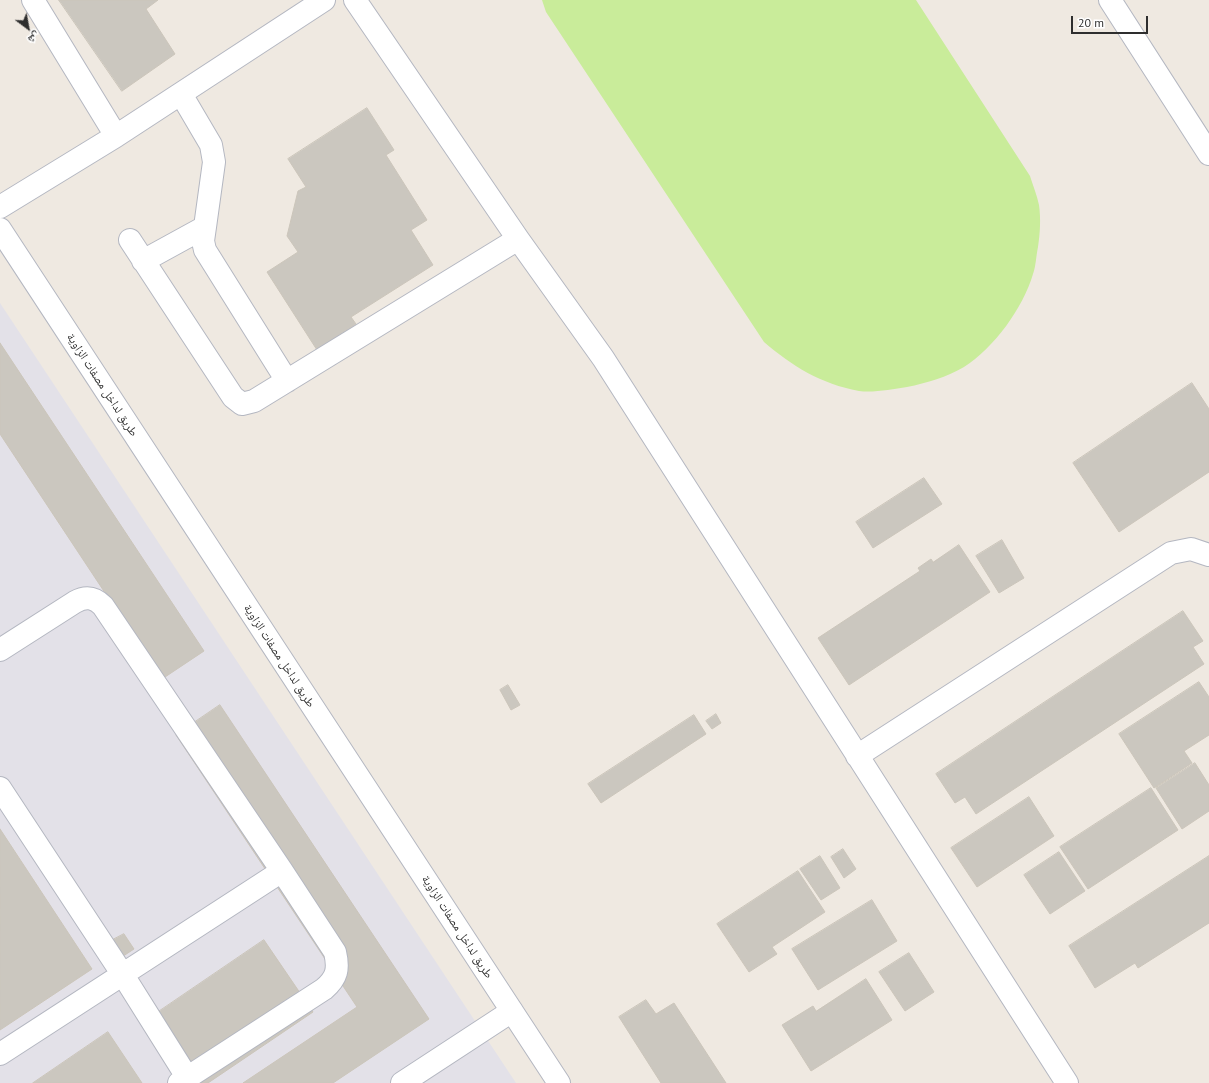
<!DOCTYPE html>
<html>
<head>
<meta charset="utf-8">
<style>
	body { margin:0 }
	#map { position:relative; width:1209px; height:1083px; overflow:hidden; background:#efe9e1; font-family:"PT Sans","Noto Naskh Arabic",sans-serif }
	canvas { display:block }
	.north { position:absolute; left:8px; top:8px; width:40px; height:40px; -webkit-text-stroke:3px #fff; paint-order:stroke; rotate:148deg; font-size:11px; font-weight:700; line-height:16px; text-align:center; color:#2e2e2e }
	.north::after { content:''; display:block; margin:auto; width:14px; height:18px; background:#2e2e2e; clip-path:polygon(50% 0,100% 100%,50% 72%,0 100%) }
	.scale { position:absolute; left:1071px; top:16px; width:77px; height:18px; box-sizing:border-box; border:2px solid #2e2e2e; border-top:0; padding-left:5px; font-size:12px; line-height:14px; white-space:nowrap; color:#2e2e2e; -webkit-text-stroke:3px #fff; paint-order:stroke }
</style>
</head>
<body>
<div id="map">
<canvas width="1209" height="1083"></canvas>
<div class="north">ش</div>
<div class="scale">20 m</div>
</div>
<script>
const g = document.querySelector('canvas').getContext('2d');
g.lineJoin = 'round';
function fill(path, color) { g.fillStyle = color; g.fill(path, 'evenodd'); }
function stroke(path, color, width, dash) { g.strokeStyle = color; g.lineWidth = width; g.lineCap = dash ? 'butt' : 'round'; g.setLineDash(dash || []); g.stroke(path); }
function drawText(font, color, halo, rows, align = 'center') {
  g.font = font + ' "PT Sans","Noto Naskh Arabic",sans-serif'; g.lineWidth = 3.5; g.setLineDash([]); g.textBaseline = 'middle'; g.strokeStyle = halo; g.fillStyle = color; for (const [text, x, y, turn = 0] of rows) {
    g.save(); g.translate(x, y); g.rotate((+turn || 0) * Math.PI / 180); g.textAlign = isNaN(turn) ? turn : align; if (halo) g.strokeText(text, 0, 0); g.fillText(text, 0, 0); g.restore();
  }
}
const industrial = new Path2D(`
	M0,303L516,1083H0Z`);
const pitch = new Path2D(`
	M542,0H916L1030,176C1033,186 1037,195 1039,205C1041,219 1040,234 1038,247C1036,256 1036,266 1033,274C1023,308 994,348 964,367C947,377 927,383 907,387C892,389 874,393 859,391C821,384 792,366 764,342L546,12Z`);
const building = new Path2D(`
	M59,0H158L146,9L175,54L122,91Z
	M367,108L394,150L386,155L427,220L411,230L433,265L351,317L356,324L317,350L267,272L298,252L287,236L298,191L306,187L288,159Z
	M0,343L204,651L162,679L0,434Z
	M1192,383L1209,409V472L1119,532L1073,463Z
	M924,478L942,504L873,548L856,522Z
	M1002,540L1024,578L999,593L976,556Z
	M959,545L990,592L849,685L818,638L920,571L918,568L931,559L933,562Z
	M1183,611L1203,641L1193,647L1204,664L976,814L965,797L955,803L936,774Z
	M1199,682L1209,697V735L1184,751L1192,763L1154,788L1119,734Z
	M508,685L520,705L511,710L500,690Z
	M220,705L429,1019L333,1083H243L357,1007L176,735Z
	M716,714L721,723L712,729L706,721Z
	M694,715L706,734L601,803L588,784Z
	M1195,763L1209,785V811L1182,829L1156,788Z
	M1151,788L1178,830L1088,889L1060,847Z
	M1029,797L1054,836L977,887L951,848Z
	M0,829L92,969L0,1030Z
	M843,849L856,869L844,878L831,857Z
	M1059,852L1085,891L1050,914L1024,875Z
	M820,856L840,888L821,900L800,869Z
	M1209,856V923L1138,968L1135,963L1095,988L1069,946Z
	M798,871L825,912L772,947L777,954L749,972L717,924Z
	M872,900L897,941L818,990L792,949Z
	M124,934L134,949L114,962L105,944Z
	M264,940L313,1012L208,1083H191L148,1019Z
	M909,953L934,992L905,1011L879,972Z
	M866,979L892,1020L811,1071L782,1025L813,1006L816,1011Z
	M646,1000L656,1014L674,1003L726,1083H661L619,1017Z
	M108,1032L142,1083H33Z`);
const minor = new Path2D(`
	M33,0L116,136
	M355,0L518,239L603,358L1067,1083
	M1110,0L1209,154
	M181,94L211,145L214,162L205,227L203,241L205,250L287,381
	M0,207L116,136L324,0
	M0,229L559,1083
	M130,240L233,397L242,404L254,401L518,239
	M143,261L205,227
	M0,650L75,602C86,596 94,597 103,606L282,871L335,952C339,969 337,978 324,989L179,1083
	M857,756L1171,553L1191,549L1209,555
	M0,788L123,975L187,1077
	M0,1054L282,871
	M402,1083L512,1011`);
const streetNames = [
	["طريق لداخل مصفات الزاوية",102,385,57],
	["طريق لداخل مصفات الزاوية",279,656,57],
	["طريق لداخل مصفات الزاوية",457,927,57]
];
fill(industrial, '#e3e1e8');
fill(pitch, '#c9ec9a');
fill(building, '#cbc7bf');
stroke(building, '#cbc5ba', 1);
stroke(minor, '#b4b7c1', 24);
stroke(minor, '#fff', 22);
drawText('12px', '#2e2e2e', '#fff', streetNames);
</script>
</body>
</html>
